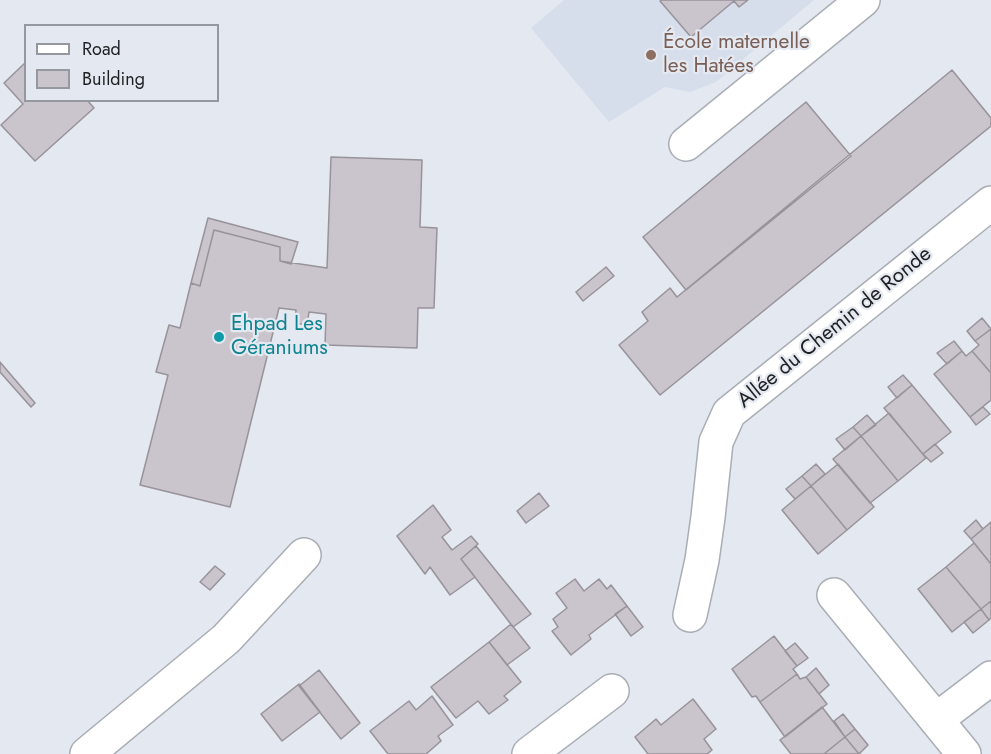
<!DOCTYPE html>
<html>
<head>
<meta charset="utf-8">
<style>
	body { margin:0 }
	#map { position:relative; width:991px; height:754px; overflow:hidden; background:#e4e8f0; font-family:Jost,sans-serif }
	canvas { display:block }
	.legend { position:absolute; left:24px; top:24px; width:195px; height:78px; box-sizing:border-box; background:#e4e8f0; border:2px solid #95989e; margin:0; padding:8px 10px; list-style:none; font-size:18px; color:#1e2022 }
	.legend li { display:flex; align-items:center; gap:12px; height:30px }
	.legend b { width:30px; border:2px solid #95989e }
</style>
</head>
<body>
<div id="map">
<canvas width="991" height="754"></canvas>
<ul class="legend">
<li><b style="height:8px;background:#fff"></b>Road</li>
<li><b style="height:16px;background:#cac5cc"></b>Building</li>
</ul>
</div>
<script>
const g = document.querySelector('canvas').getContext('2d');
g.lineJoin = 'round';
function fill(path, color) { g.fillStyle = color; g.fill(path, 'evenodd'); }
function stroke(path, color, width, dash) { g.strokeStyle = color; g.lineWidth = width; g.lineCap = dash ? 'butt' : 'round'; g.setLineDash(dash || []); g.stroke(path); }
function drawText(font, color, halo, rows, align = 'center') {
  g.font = font + ' Jost,sans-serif'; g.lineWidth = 4.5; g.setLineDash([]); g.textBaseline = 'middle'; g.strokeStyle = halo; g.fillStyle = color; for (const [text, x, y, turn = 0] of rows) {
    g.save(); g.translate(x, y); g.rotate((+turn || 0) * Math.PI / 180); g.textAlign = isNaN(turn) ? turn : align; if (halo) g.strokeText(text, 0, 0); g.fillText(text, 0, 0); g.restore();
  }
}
const built = new Path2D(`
	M564,0H814L716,82L690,92L665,87L609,122L531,28Z`);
const building = new Path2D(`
	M662,0H748L739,7L734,1L691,37L660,1Z
	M26,62V100H87L94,108L35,161L1,125L23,104L4,83Z
	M952,70L991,118V126L660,395L619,345L648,321L642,312L670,288L677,297Z
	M806,102L851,156L686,290L643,237Z
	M331,157L422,160L420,227L437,228L434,308H418L417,348L325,345L326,314L309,312L307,325L295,323L296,310L279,308L230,507L140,485L168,375L156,372L169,325L180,328L191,283L200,286L214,230L280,247V261L327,268Z
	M208,218L298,242L291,264L280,261V247L214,230L200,286L191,283Z
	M606,267L614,276L583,301L576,292Z
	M982,318L991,329L975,341L967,331Z
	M991,329V373L972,351L979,345L975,341Z
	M954,341L962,351L947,364L937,353Z
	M962,351L966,356L972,351L991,373V400L970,417L934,374Z
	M0,362L35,403L31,407L0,372Z
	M903,375L912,385L897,398L888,387Z
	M912,385L951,432L923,454L884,408Z
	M983,407L990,414L976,425L970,417Z
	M889,413L926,458L898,481L861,436Z
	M867,415L876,425L861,436L853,427Z
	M853,427L861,436L845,450L836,439Z
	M861,436L898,481L870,503L833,459Z
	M935,444L943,453L931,462L923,454Z
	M816,464L825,474L811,486L802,476Z
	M838,464L874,507L847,530L811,486Z
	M802,476L811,486L795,499L786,489Z
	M811,486L847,530L818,554L782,510Z
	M539,493L549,506L526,523L517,511Z
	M433,505L451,530L442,537L452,550L471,536L478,544L461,559L475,577L450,595L430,567L425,574L397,536Z
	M976,520L983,529L971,539L964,531Z
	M991,522V564L971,539Z
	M974,543L991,564V601L981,609L946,567Z
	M476,546L531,614L513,627L461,559Z
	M215,566L225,574L210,590L200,582Z
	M946,567L981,609L952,632L918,589Z
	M575,579L584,591L599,579L607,589L611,585L627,606L589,635L591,639L571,655L552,631L558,627L553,619L567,608L556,593Z
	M991,601V618L989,620L981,609Z
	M627,606L643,627L631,636L615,614Z
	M981,609L989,620L973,633L964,622Z
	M511,624L530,648L507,665L489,642Z
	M774,636L797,666L793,669L797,674L760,702L756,696L752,697L732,669Z
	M489,642L521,682L504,696L508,700L489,714L478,701L456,718L431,687Z
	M795,643L808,658L797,666L785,651Z
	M816,668L829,685L819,694L806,677Z
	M319,670L360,723L341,739L299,686Z
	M797,674L800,679L806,677L827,704L785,737L760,702Z
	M299,684L320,712L282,741L261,714Z
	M432,696L453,725L438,736L441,741L426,754H388L370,731L409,701L416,710Z
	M693,699L716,729L704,739L712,750L707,754H648L635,737L656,719L661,725Z
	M822,707L845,737L824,754H791L780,740Z
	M843,714L855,729L845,737L834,721Z
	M855,729L868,745L859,754L845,737Z
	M845,737L859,754H824Z`);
const minor = new Path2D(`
	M686,144L863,0
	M834,595L964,754
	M690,615L702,560L708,517L716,442L729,413L991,203
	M936,720L991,678
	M87,754L226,639L304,555
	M529,754L612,691`);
const markers = [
	[651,55,6,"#8d6e63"],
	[219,337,6,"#0f9aa8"]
];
const educationNames = [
	["École maternelle",663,43],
	["les Hatées",663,67]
];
const cultureNames = [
	["Ehpad Les",231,325],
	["Géraniums",231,349]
];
const streetNames = [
	["Allée du Chemin de Ronde",835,328,-39]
];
fill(built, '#d6deec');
fill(building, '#cac5cc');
stroke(building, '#98939a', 1.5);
stroke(minor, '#a9adb4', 36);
stroke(minor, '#fff', 33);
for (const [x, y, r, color] of markers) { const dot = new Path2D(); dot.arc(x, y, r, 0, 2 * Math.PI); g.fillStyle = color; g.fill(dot); stroke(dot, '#e4e8f0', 2); }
drawText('21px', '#785e54', '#e4e8f0', educationNames, 'left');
drawText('21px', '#0d838f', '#e4e8f0', cultureNames, 'left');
drawText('21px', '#1e2022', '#e4e8f0', streetNames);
</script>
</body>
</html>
